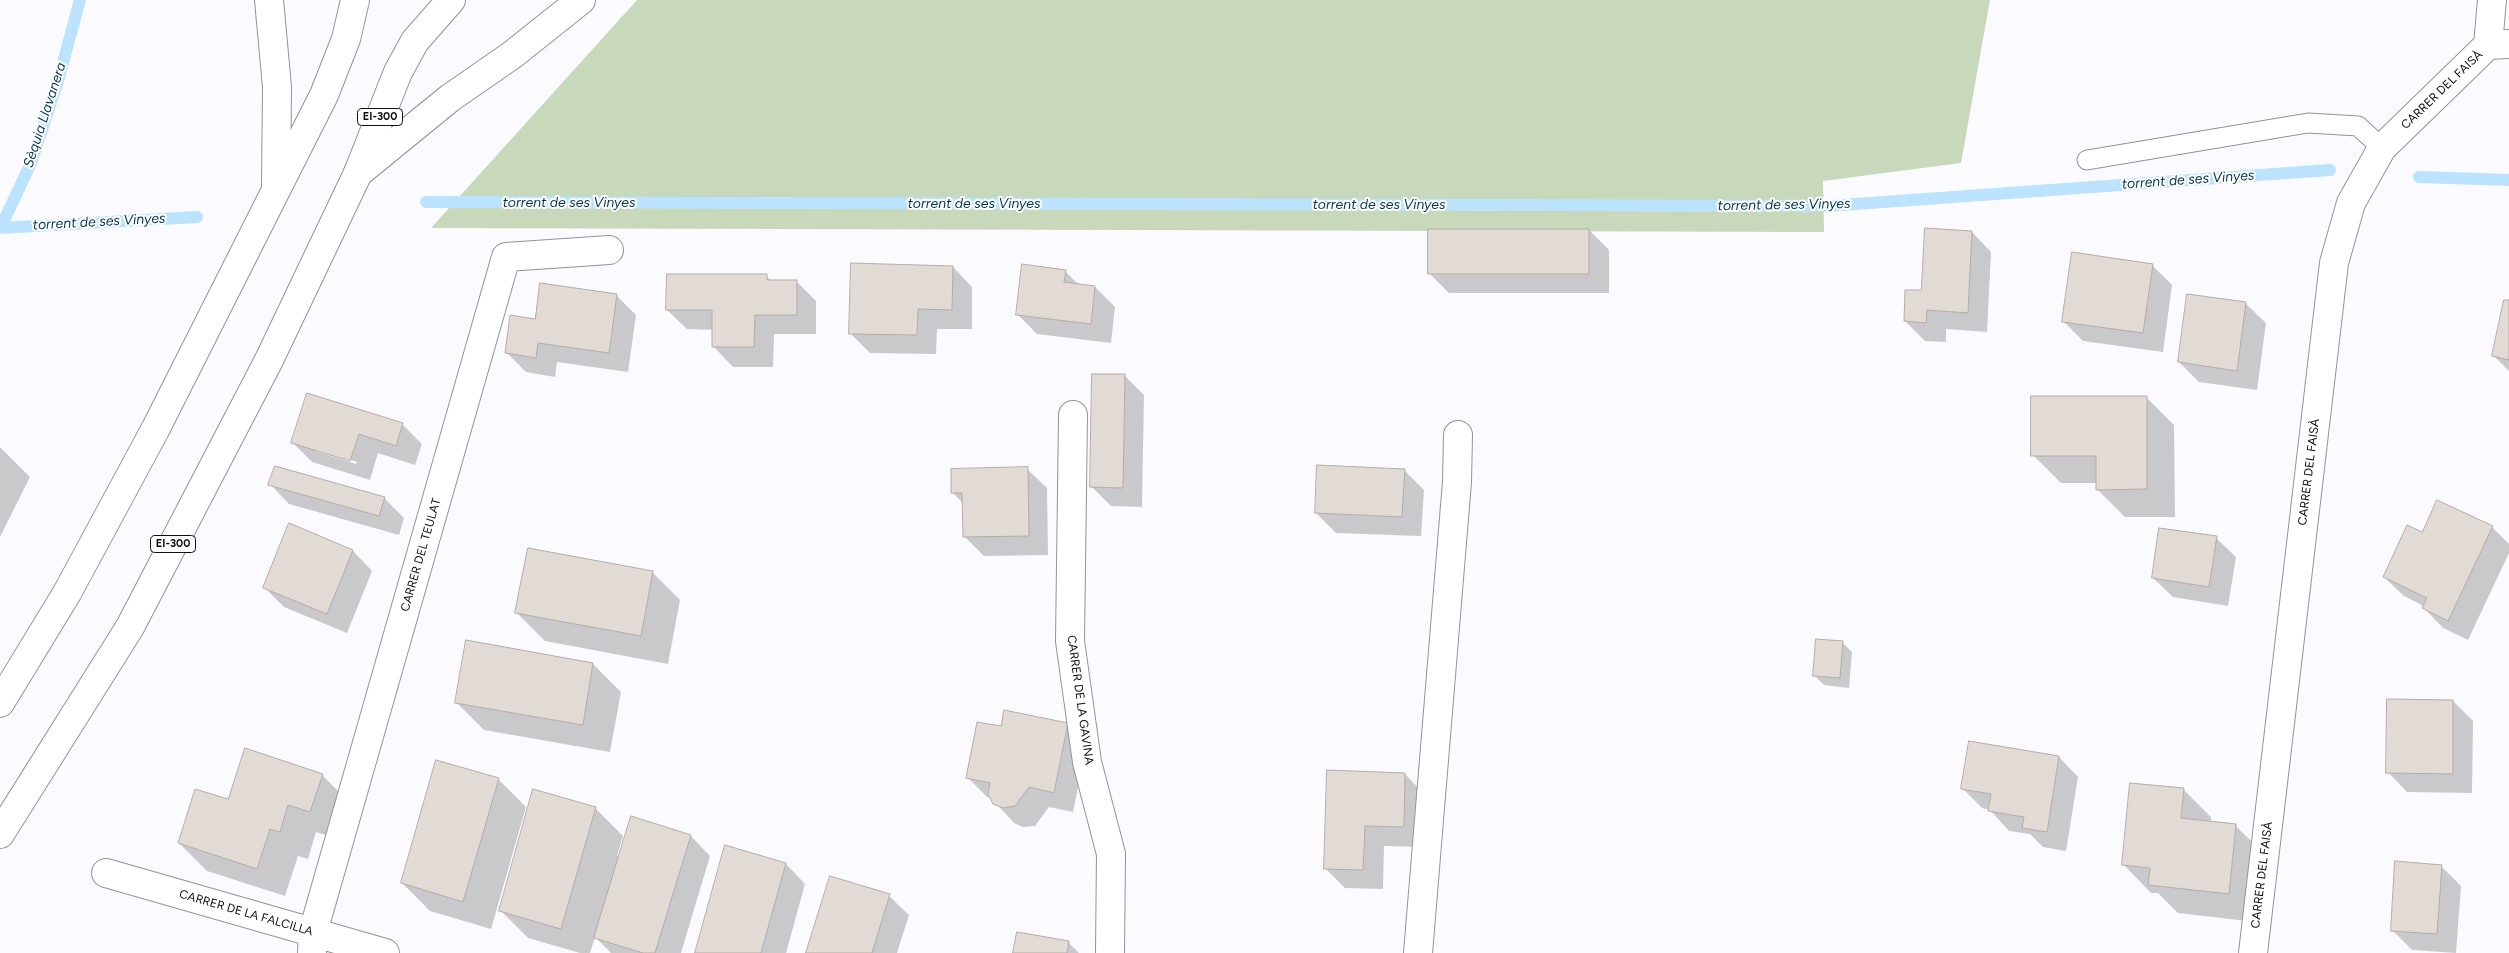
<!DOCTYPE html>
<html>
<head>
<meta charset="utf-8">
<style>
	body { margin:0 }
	canvas { display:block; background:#fbfafe }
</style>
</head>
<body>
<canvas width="2509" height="953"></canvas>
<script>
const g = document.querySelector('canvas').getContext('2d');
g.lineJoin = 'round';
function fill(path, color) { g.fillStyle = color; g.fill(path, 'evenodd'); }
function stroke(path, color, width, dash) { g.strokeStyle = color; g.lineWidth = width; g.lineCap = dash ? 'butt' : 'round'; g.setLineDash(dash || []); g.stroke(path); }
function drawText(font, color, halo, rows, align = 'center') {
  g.font = font + ' Figtree,sans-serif'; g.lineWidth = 4; g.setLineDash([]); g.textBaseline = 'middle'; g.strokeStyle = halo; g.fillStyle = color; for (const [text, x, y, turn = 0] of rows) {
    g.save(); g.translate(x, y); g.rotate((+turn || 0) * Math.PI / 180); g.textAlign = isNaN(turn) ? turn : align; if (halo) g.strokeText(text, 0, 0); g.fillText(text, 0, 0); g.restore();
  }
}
const green = new Path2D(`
	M637,0H1990L1961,163L1823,181L1824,232L431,228Z`);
const shadow = new Path2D(`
	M1589,230L1609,250V293H1449L1429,273Z
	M1972,232L1991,252L1987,332L1946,329V342L1925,341L1905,321L1922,292Z
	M2152,265L2172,285L2163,352L2083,341L2063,321Z
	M953,267L972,287V329H937L936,354L870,353L851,334Z
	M1065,271L1079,285L1095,287L1115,307L1111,343L1037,334L1017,314Z
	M766,276L772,281H796L816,301V334H774L773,367H733L714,347V330L687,329L667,310Z
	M616,295L636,315L628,372L557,362L555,377L526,372L506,352L536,320Z
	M2188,296L2246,304L2266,323L2257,390L2199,382L2179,362Z
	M2509,302V371L2494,356Z
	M1124,375L1144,395L1142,507L1111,506L1091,486Z
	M2146,397L2174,425L2175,517H2125L2097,489V483H2061L2033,455Z
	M402,424L422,444L415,465L378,453L370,480L312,462L293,443ZM315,449L357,462L356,464L315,451Z
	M0,447L30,477L0,537Z
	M1027,469L1047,488L1048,555L984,556L964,536V504L953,493Z
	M1404,470L1424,490L1421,536L1336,533L1316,513Z
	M270,484L384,498L404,518L399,535L289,504Z
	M2492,527L2509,544V553L2468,640L2443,628L2424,608V606L2404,596L2384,577L2423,534Z
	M2216,538L2236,557L2228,606L2173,597L2153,578Z
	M353,551L372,571L347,633L284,607L264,587Z
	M652,572L680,600L668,664L545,641L517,613Z
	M1842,642L1852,652L1849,688L1824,685L1814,675Z
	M593,664L621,692L610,752L484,730L456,702Z
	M2453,701L2473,721L2472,793L2407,792L2388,772Z
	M1067,724L1087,744L1073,812L1049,807L1035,826L1023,827L1014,823L991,798L987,797L967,777Z
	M2059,757L2078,777L2066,851L2043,847L2030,834L2009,831L1990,810L1982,808L1962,788Z
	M1405,774L1424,794L1423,847L1384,846L1383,889L1345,888L1325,868Z
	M322,775L350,803L338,839L316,832L308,859L298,856L285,896L207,871L179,843L228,801Z
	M498,779L526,807L491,929L430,911L402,883Z
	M2183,789L2211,817V822L2235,825L2263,853L2256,922L2178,913L2158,893H2151L2124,865Z
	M595,808L623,836L617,856L691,836L710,856L681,953H611L595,937L590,953H580L528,938L500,910Z
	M786,864L805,884L786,953H696Z
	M2441,866L2461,886L2456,953L2412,950L2392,930Z
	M889,896L909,915L897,953H807Z
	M1068,942L1079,953H1014Z`);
const stream = new Path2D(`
	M2419,177L2509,180
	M426,202L1828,206L2330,170
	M1,227L31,163L58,81L80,0
	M0,228L197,217`);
const building = new Path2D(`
	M1925,228L1972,231L1968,313L1927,310L1926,323L1904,321L1905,290H1921Z
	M1428,229H1589V274H1428Z
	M2072,252L2153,264L2143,333L2062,322Z
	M851,263L953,266L952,310L918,309L917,335L849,334Z
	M1022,264L1066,270L1064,282L1095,286L1091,324L1016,315Z
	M667,274H767V280H797V315H755L754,347H712V310H666Z
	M540,283L617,294L609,353L538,343L536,358L505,353L510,315L535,319Z
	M2187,294L2246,302L2237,371L2178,362Z
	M2504,300H2509V360L2492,356Z
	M1092,374H1125L1123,488L1090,487Z
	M307,393L403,423L396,446L359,434L350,461L291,443Z
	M2031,396H2147V489L2096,490V456H2031Z
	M1317,465L1405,469L1402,517L1315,513Z
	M275,466L385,497L379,516L268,485Z
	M1028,467L1029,536L963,537L962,493H951V469Z
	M2437,500L2493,526L2448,621L2422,608L2427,598L2383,577L2407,525L2422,532Z
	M289,523L353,550L327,614L263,588Z
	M2159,528L2217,536L2209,587L2152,578Z
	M528,548L653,571L641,636L515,613Z
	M1816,639L1843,641L1840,678L1813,676Z
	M466,640L593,663L583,725L455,703Z
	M2387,699L2453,700V774L2386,773Z
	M1004,710L1068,723L1054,793L1029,787L1015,806L1003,808L993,804L988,794L990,783L966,778L977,722L1001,726Z
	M1969,741L2059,756L2047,832L2022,828L2024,817L1988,811L1991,794L1961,789Z
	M245,748L323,774L310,812L288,805L280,832L270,829L257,869L178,843L195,789L228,799Z
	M436,760L499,778L463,902L401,883Z
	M1327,770L1405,773L1404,827L1365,826L1363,870L1324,869Z
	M2130,783L2184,788L2181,818L2236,824L2229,894L2148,885L2150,868L2122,865Z
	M533,789L596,807L561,929L499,911Z
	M631,816L691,835L655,953H643L594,938Z
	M725,845L786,863L761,953H695Z
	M2395,861L2442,865L2437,934L2391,931Z
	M830,876L890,894L872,953H806Z
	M1017,932L1069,941L1067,953H1013Z`);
const service = new Path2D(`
	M2087,160L2308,123L2358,126L2382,148`);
const minor = new Path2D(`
	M2488,45L2492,0
	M1073,415L1070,641L1087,762L1111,854L1110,953
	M106,873L385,953
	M312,953L313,932L506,257L609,250
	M1418,953L1457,482L1458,435
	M2253,953L2334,263L2351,203L2382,148L2488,45L2509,44`);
const secondary = new Path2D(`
	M358,173L450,98L512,55L581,0`);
const trunk = new Path2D(`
	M269,0L277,87L276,186
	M0,703L67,593L156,428L324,95L346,39L355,0
	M0,834L130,627L269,360L358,173L398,72L415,41L451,0`);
const shields = [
	[380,117,45],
	[173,544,45]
];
const shieldNames = [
	["EI-300",380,117],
	["EI-300",173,544]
];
const streetNames = [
	["CARRER DEL FAISÀ",2442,90,-44],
	["CARRER DEL FAISÀ",2309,472,-83],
	["CARRER DEL TEULAT",421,555,-74],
	["CARRER DE LA GAVINA",1080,700,82],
	["CARRER DEL FAISÀ",2262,875,-83],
	["CARRER DE LA FALCILLA",246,913,16]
];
const waterNames = [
	["Sèquia Llavanera",45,115,-72],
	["torrent de ses Vinyes",2188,180,-4],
	["torrent de ses Vinyes",569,203],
	["torrent de ses Vinyes",974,204],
	["torrent de ses Vinyes",1379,205],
	["torrent de ses Vinyes",1784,205,-1],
	["torrent de ses Vinyes",99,222,-3]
];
fill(green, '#c8d8ba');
fill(shadow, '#0003');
stroke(stream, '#bbe3fe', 12);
fill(building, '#e1dad5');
stroke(building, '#b3aca7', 1);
stroke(service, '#949299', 21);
stroke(minor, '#949299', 30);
stroke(secondary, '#949299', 30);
stroke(trunk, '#949299', 30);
stroke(service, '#fff', 19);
stroke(minor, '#fff', 28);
stroke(secondary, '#fff', 28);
stroke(trunk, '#fff', 28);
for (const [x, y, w] of shields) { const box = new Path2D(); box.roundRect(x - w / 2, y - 8.5, w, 17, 4); g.fillStyle = '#fff'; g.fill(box); stroke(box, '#0e0d10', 1); }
drawText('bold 11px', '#0e0d10', null, shieldNames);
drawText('12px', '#0e0d10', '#fff', streetNames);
drawText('italic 14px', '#013650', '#fff', waterNames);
</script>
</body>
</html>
